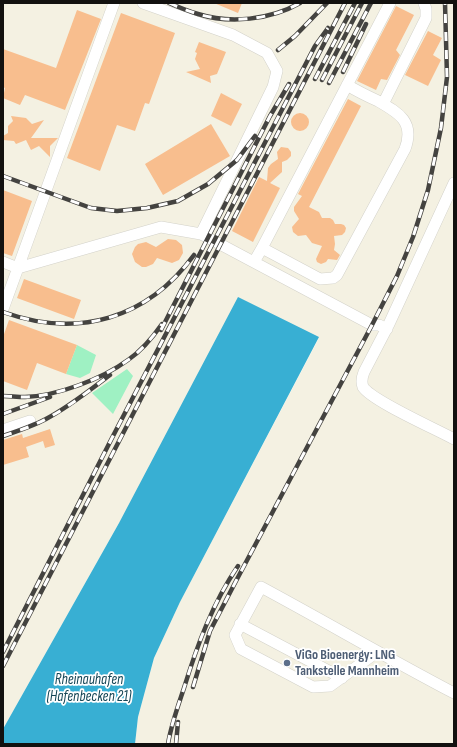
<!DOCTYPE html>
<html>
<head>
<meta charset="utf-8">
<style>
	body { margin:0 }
	#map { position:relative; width:457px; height:747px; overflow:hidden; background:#fcfbf3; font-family:"Sofia Sans Condensed",sans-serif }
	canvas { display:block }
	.frame { position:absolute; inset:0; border:4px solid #12110f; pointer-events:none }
</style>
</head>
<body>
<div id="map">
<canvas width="457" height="747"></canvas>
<div class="frame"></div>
</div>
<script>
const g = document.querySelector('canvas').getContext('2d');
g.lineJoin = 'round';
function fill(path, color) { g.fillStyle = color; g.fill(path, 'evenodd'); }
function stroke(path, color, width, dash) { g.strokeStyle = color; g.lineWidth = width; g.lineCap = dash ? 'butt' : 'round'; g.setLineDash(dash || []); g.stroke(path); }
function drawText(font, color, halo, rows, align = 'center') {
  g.font = font + ' "Sofia Sans Condensed",sans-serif'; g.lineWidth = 3.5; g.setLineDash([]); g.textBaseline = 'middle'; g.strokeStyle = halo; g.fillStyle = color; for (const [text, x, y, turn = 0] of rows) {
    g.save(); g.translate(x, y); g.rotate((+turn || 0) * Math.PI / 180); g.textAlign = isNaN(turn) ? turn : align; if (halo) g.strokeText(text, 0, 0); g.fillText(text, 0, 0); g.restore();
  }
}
const built = new Path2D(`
	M3,3H454V744H135L138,717L154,658L180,602L319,338L119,523L3,729Z`);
const green = new Path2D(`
	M77,345L96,355L90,373L80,378L66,374Z
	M127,369L133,376L113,414L92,393Z`);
const water = new Path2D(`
	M238,297L319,337L180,602L154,658L138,717L135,744H3V729L119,523Z`);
const building = new Path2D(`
	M214,3H242L238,13Z
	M396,6L414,15L396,50L400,55L387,80L381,79L376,90L357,81Z
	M77,10L101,19L65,110L25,95L20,105L3,98L5,88L3,87V49L56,68Z
	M121,13L175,33L149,104L145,103L135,131L117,125L100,171L67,158Z
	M428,31L442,38L433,55L441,60L428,86L405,75Z
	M199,42L226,52L217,74L210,76L211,83L186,72L200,69L195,59L197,53L195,52Z
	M221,93L242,104L231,126L211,116Z
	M348,99L361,106L309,207L319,212L322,218H330L333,220L335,224H341L344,225L346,228L345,232L342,235L334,236L335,244L334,250L340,255L337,260L328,259L326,262L321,264L317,262L316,259L322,246L312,243L306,235L298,236L293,232L292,227L299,219L294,211V207L302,196L298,194Z
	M291 122a9 9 0 1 1 18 0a9 9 0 1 1-18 0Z
	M11,116L26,118L32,124L44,120L31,138H58L50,146V157L39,146L31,150L26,140L16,144L14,141L3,140V136L8,133V126L13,121Z
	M211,124L230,156L163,195L145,164Z
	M281,147L288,148L291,152V156L287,160L282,162V172L270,183L280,188L253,242L232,231L259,177L267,181L268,168L271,164L278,159L277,152Z
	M3,190L32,201L12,256L3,253Z
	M168,239L176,240L182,245L183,253L179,260L172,263L157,258L153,264L146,267H142L135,262L132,254L135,247L138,244L146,242L156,247Z
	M24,279L81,300L74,319L17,298Z
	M9,320L77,345L66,374L37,363L27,390L3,381V337Z
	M50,429L55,445L45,448L43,441L26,447L29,457L3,465V440L22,434L23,438Z`);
const minor = new Path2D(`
	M383,104L426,18V9L424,3
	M454,183L389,324L364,372C362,377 361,382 363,387C372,401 436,429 454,439
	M201,234L372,325H379L387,329
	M262,248L390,3
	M3,262L18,268L161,227L201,234L273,87L277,71L267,53L233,35L143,3
	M254,262L262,248L320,279L333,278L337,275L405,149C415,122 399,113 378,101C367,96 357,91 347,85
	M3,309L114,3
	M3,430L30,421
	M240,624L342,678
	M377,652L330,686L313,687L241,649L235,635L261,587C326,622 389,659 454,693`);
const rail = new Path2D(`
	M169,3C178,7 188,11 198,14C230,24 270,20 300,3
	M278,50L295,36L327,3
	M343,72L366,24
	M315,79L355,3
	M322,80L362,3
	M329,83L371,3
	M3,176L91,208L117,211L147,208L178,201L208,184L237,160L255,136
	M3,312C78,339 147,319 194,255
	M161,330L270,116L289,84
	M3,396C10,396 17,397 25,397C57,396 102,379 128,360C141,351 153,337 162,324
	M3,414L50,397
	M3,436C18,431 33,426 46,419C69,407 90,390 110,375
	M3,652L112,438L315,46L328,28
	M3,666L345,3
	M193,687L210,631L236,581L372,325L397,276L413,237L428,190L441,128L447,77L445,3
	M168,744C171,725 178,706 184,688C197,646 212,604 238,566
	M176,744L178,722`);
const markers = [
	[287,663,4,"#5c6f8a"]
];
const serviceNames = [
	["ViGo Bioenergy: LNG",295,655],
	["Tankstelle Mannheim",295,671]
];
const waterNames = [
	["Rheinauhafen",89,680],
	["(Hafenbecken 21)",89,697]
];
fill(built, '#f4f1e2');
fill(green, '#9ff1c3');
fill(water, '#38afd3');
fill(building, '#f8be8e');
stroke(minor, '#d3d2ca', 12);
stroke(minor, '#fff', 11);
stroke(rail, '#444340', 4.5);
stroke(rail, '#fff', 3, [9]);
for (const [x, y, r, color] of markers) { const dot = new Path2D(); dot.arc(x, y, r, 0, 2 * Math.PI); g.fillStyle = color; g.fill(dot); stroke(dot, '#fff', 1.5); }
drawText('bold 14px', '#4e5e75', '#fff', serviceNames, 'left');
drawText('italic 15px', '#154656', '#fff', waterNames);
</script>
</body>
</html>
